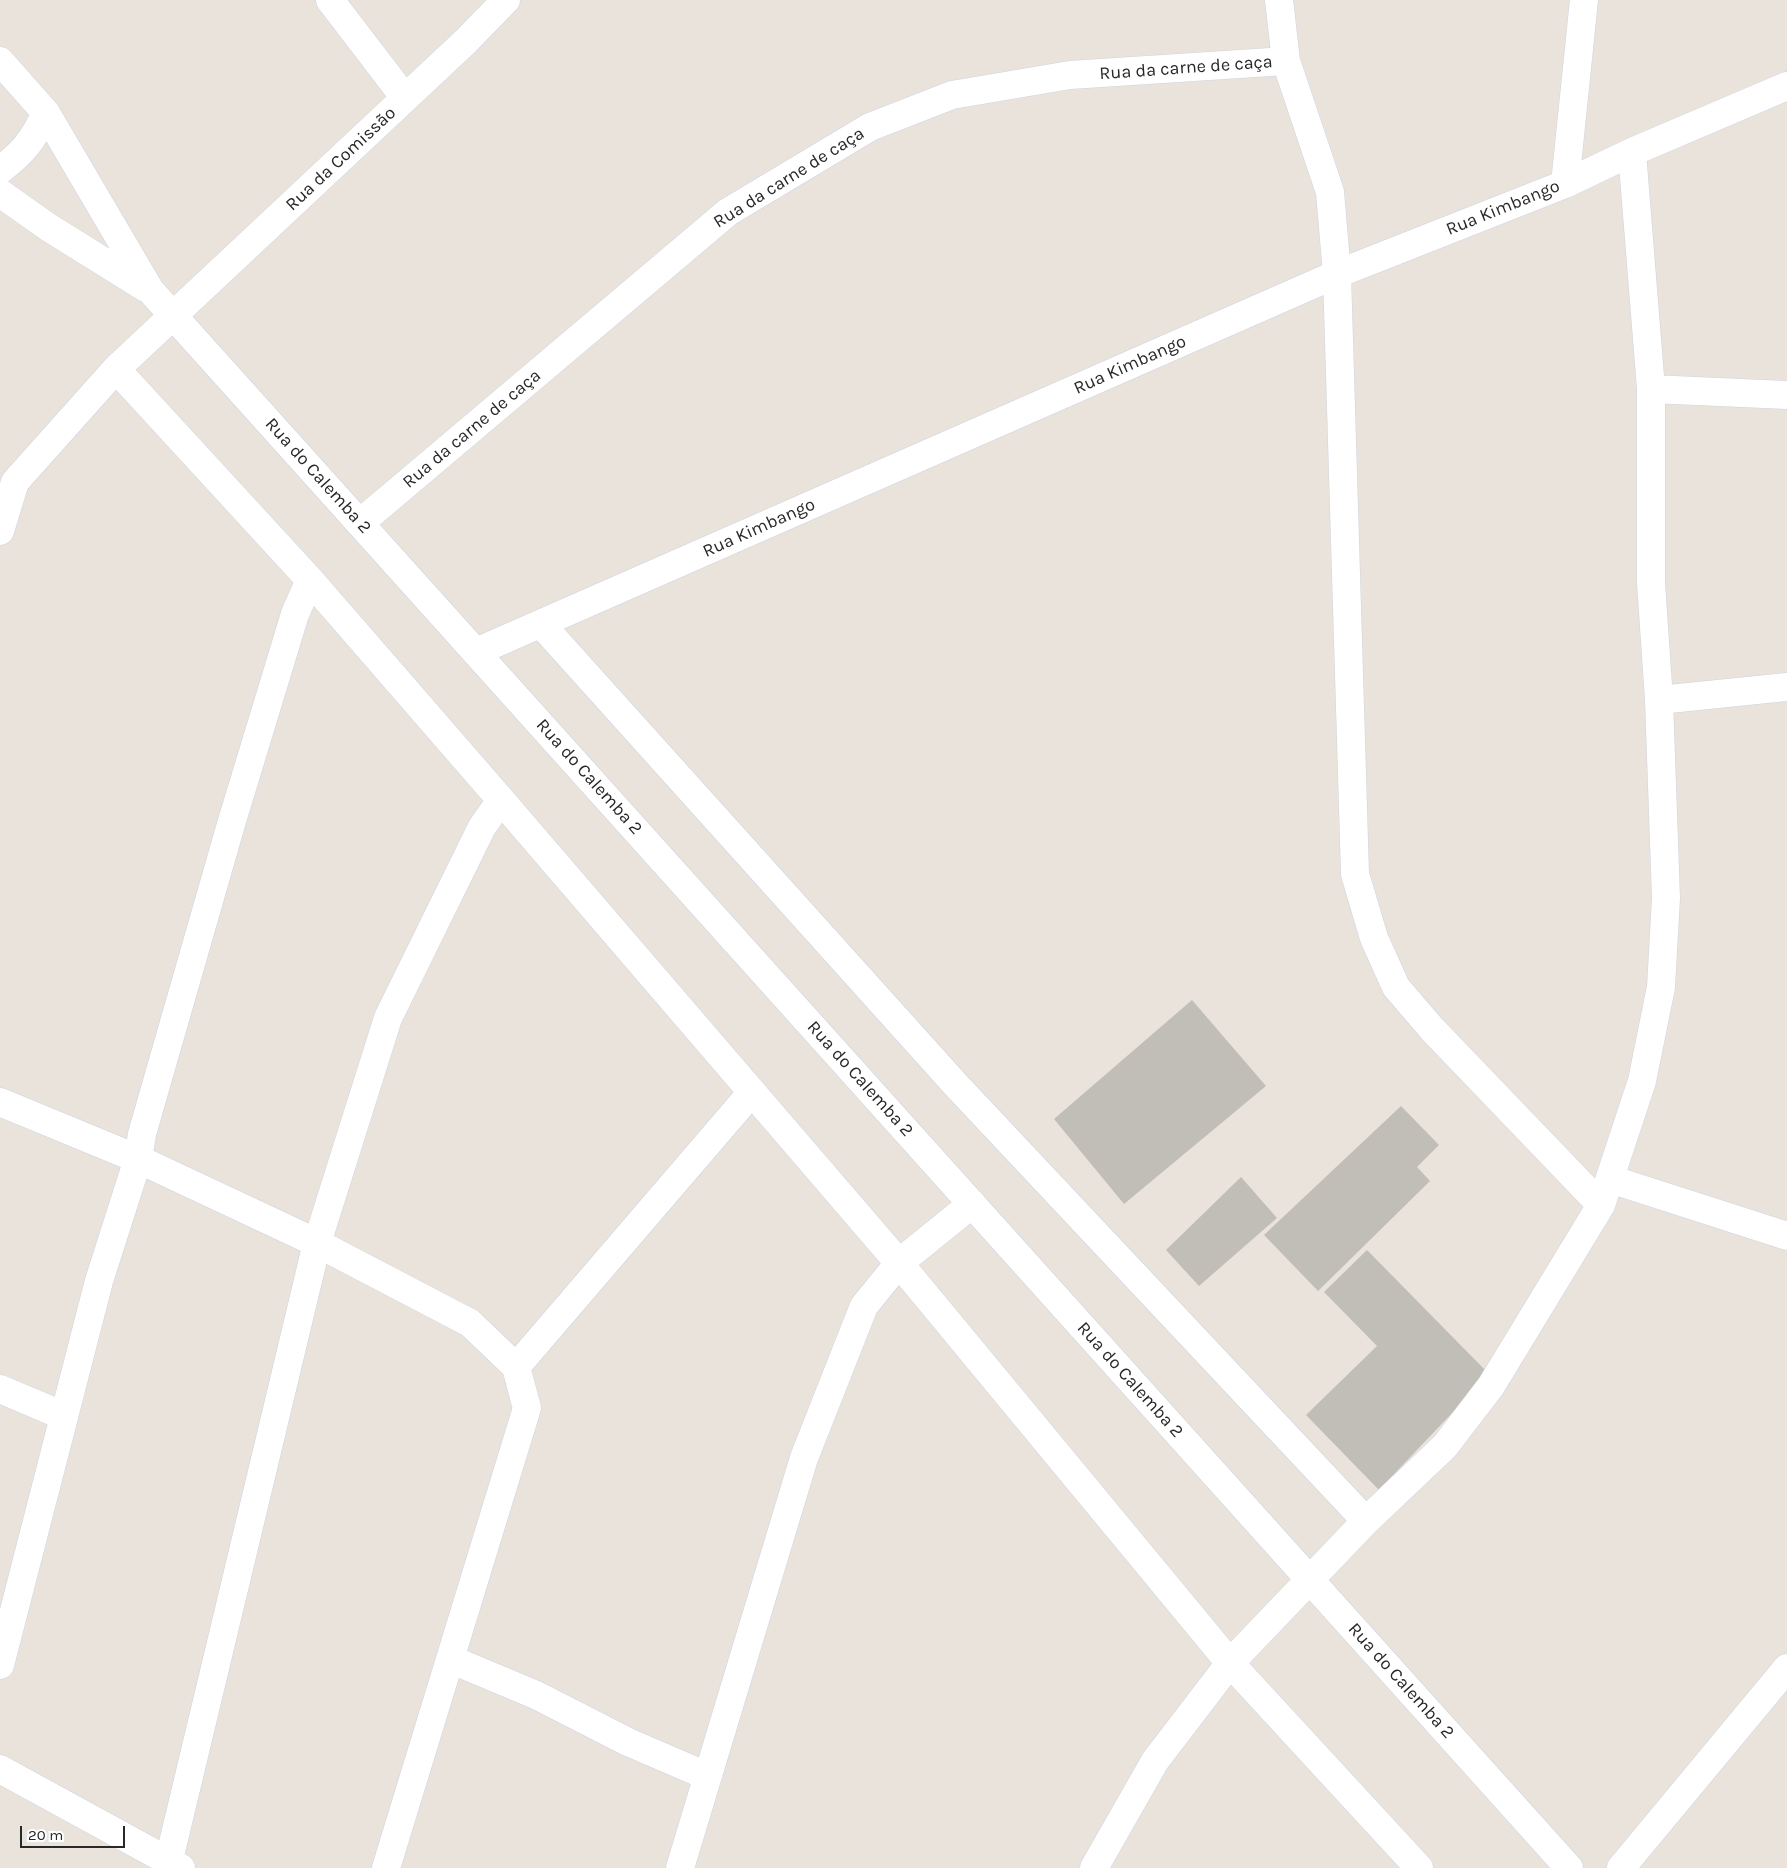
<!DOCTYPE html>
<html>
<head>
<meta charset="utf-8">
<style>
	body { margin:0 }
	#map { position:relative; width:1787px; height:1868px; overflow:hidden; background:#e9e3db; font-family:Karla,sans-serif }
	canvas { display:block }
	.scale { position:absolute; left:20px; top:1826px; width:105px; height:22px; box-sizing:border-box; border:2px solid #282828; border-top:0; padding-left:6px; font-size:15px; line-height:18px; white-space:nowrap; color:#282828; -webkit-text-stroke:4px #fff; paint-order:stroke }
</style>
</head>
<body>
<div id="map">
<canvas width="1787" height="1868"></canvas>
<div class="scale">20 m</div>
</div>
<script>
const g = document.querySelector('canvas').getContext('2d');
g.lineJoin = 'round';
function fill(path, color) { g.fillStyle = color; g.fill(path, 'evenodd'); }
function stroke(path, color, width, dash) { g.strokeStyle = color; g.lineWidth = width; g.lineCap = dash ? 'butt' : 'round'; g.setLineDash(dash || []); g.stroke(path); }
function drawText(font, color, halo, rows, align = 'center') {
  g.font = font + ' Karla,sans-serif'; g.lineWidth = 4.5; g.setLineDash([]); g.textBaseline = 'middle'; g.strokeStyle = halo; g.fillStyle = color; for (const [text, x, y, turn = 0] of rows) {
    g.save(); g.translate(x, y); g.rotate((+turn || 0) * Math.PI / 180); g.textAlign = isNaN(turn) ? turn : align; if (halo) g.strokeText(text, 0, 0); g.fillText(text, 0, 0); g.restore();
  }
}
const building = new Path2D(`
	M1192,1000L1266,1086L1124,1204L1054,1119Z
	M1401,1106L1439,1145L1417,1167L1430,1181L1318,1291L1264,1235Z
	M1241,1177L1277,1218L1199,1286L1166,1250Z
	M1367,1250L1489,1374L1379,1490L1306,1415L1377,1346L1324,1292Z`);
const minor = new Path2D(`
	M330,0L405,98
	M1279,0L1286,61L1330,192L1337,274L1355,874L1374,938L1396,987L1432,1029L1601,1205
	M1565,184L1584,0
	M116,369L310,580L501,800L899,1263L1230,1663L1419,1868
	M1651,389L1787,395
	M360,523L728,212L870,127L952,95L1070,75L1286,61
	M0,531L15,482L116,369L465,42L506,0
	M541,624L956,1085L1366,1521
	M476,652L1337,274L1565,184L1632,152L1787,86
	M1659,700L1787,687
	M0,1102L138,1159L317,1243L470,1323L516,1367L527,1408L386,1868
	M1610,1179L1787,1236
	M516,1367L752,1092
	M0,1389L64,1416
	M450,1659L536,1695L628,1742L707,1776
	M0,1665L99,1281L138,1159L142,1134L232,821L295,614L310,580
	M0,1769L181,1868
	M167,1868L317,1243L388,1018L482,827L501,800
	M680,1868L804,1458L864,1306L899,1263L972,1204
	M1094,1868L1155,1761L1230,1663L1366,1521L1445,1446L1491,1386L1601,1205L1642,1081L1661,987L1666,898L1659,700L1651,583V389L1632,152
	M1621,1868L1787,1668`);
const secondary = new Path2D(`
	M0,61L46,113L150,290L1569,1868
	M0,170C24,152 33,140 46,113
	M0,193L48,227L146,288`);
const streetNames = [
	["Rua da carne de caça",1186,68,-4],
	["Rua da Comissão",341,159,-43],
	["Rua da carne de caça",789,178,-32],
	["Rua Kimbango",1503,208,-22],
	["Rua Kimbango",1130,365,-24],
	["Rua da carne de caça",472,429,-40],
	["Rua do Calemba 2",318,476,48],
	["Rua Kimbango",759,528,-24],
	["Rua do Calemba 2",589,777,48],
	["Rua do Calemba 2",860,1079,48],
	["Rua do Calemba 2",1130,1380,48],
	["Rua do Calemba 2",1401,1681,48]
];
fill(building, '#c1bdb7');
stroke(minor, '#d0d3e0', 29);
stroke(secondary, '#d0d3e0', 29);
stroke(minor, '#fff', 28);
stroke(secondary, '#fff', 28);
drawText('18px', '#282828', '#fff', streetNames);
</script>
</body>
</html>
